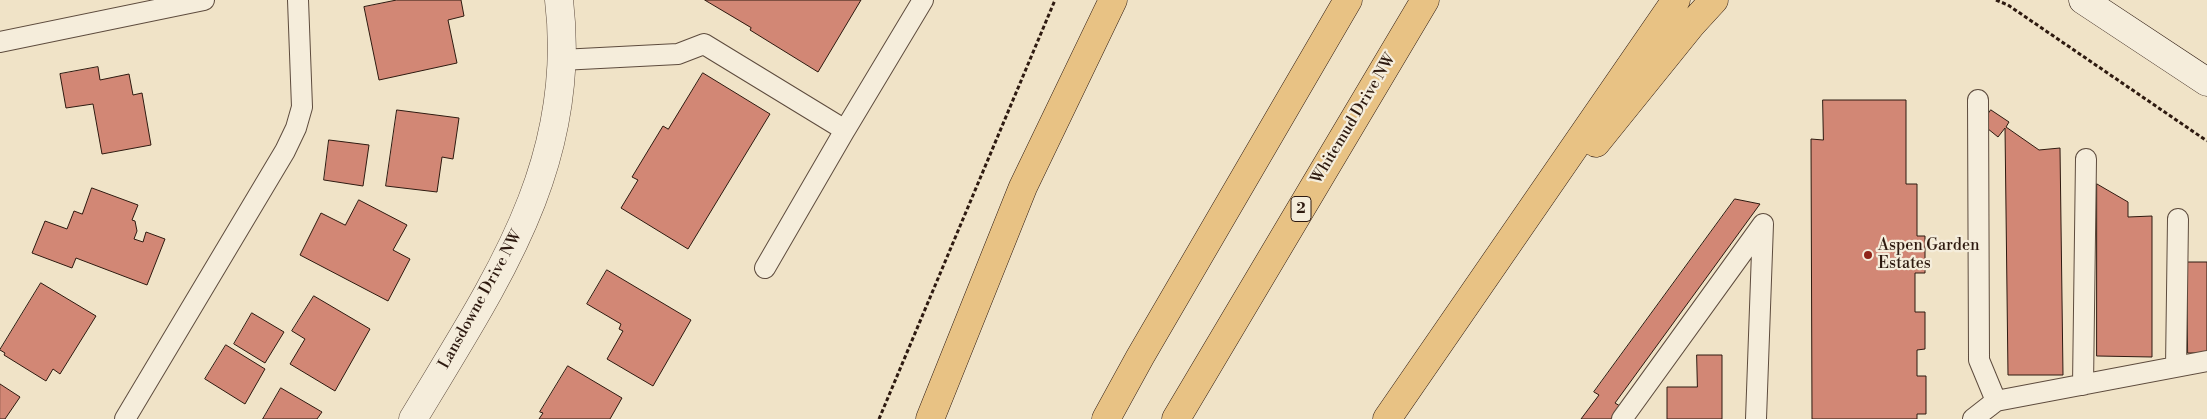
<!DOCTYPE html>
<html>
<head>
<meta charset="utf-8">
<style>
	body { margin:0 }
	canvas { display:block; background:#f0e3c7 }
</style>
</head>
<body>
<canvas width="2207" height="419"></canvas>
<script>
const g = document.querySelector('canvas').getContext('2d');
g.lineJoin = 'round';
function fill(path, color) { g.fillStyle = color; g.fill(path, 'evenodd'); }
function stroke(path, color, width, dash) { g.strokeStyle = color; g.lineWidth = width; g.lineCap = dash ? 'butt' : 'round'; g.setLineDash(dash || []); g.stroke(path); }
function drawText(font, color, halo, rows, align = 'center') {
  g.font = font + ' "Libre Bodoni",serif'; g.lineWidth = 4.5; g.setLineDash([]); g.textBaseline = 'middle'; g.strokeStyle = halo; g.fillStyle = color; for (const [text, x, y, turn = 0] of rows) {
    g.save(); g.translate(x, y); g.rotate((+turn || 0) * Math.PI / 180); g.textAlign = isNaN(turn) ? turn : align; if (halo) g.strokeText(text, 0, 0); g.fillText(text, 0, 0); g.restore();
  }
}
const building = new Path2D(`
	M397,0H461L464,16L448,20L457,63L379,80L364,7Z
	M705,0H861L818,72L750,30L751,28Z
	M98,67L100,80L129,74L133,95L142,93L151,145L102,154L93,104L66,108L60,74Z
	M703,73L770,114L688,249L621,208L638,180L632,177L663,126L668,129Z
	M1823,100H1906V184H1917V236H1925V273H1915V312H1925V349L1917,350V376H1926V414H1917V419H1812L1811,139L1823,140Z
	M397,110L459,118L453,159L442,157L437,192L386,186Z
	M1991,110L2009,122L2006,127L2039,150L2060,148L2063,375H2008L2005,128L1998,137L1982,124Z
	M329,140L369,145L363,186L324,180Z
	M2097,184L2128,202V217L2152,216V357L2097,356Z
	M92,188L138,205L132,220L135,221L137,231L134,239L143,242L146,232L165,239L147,285L76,258L72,268L32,253L45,221L67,229L74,211L82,214Z
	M1735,199L1760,204L1615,403L1620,406L1611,419H1581L1599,395L1594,392Z
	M359,200L407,225L393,250L410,259L388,301L300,255L321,213L345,225Z
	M2187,262H2207V353H2188Z
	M607,270L691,320L653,386L607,359L623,331L619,329L621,324L587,304Z
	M41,283L96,316L60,374L53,369L46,381L4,355L5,353L0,350Z
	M314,296L370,329L335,391L290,364L305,339L292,331Z
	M252,313L284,332L265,363L234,344Z
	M226,345L265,369L245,404L205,379Z
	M1697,355H1722V419H1667V387H1697Z
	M568,366L622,398L610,419H539L543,413L540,412Z
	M0,384L20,397L5,419H0Z
	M281,388L322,412L317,419H263Z`);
const path = new Path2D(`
	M1996,0L2008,5L2207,141
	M879,419L1055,0`);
const service = new Path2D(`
	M0,42L204,0
	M561,60L678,54L704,44L845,130L923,0
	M1978,100L1979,360L1996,401L2207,361
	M765,268L845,130
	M2176,367L2178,219
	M2083,385L2086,159
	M125,419L285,151L296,128L302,107L298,0
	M1622,419L1763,224L1756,419
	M1973,419L1996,401`);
const minor = new Path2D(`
	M413,419C493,285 579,165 559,0`);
const secondary = new Path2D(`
	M2083,0L2207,82`);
const motorway = new Path2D(`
	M1596,143L1692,24L1714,0
	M930,419L1023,187L1113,0
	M1106,419L1140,357L1348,0
	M1176,419L1425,0
	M1387,419L1676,0`);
const markers = [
	[1868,255,5,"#8f2418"]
];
const shields = [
	[1301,209,20]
];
const shieldNames = [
	["2",1301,209]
];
const streetNames = [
	["Whitemud Drive NW",1354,119,-59],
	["Lansdowne Drive NW",481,300,-61]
];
const poiNames = [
	["Aspen Garden",1878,246],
	["Estates",1878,264]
];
fill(building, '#d28775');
stroke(building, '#2e1a10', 1);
stroke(service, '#5e4c3e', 22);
stroke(minor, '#5e4c3e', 29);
stroke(secondary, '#2e1a10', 29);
stroke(motorway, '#2e1a10', 29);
stroke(path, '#2e1a10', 3, [4, 2.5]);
stroke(service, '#f5eddb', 20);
stroke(minor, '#f5eddb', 28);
stroke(secondary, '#f5eddb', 28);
stroke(motorway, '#e8c284', 28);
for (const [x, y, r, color] of markers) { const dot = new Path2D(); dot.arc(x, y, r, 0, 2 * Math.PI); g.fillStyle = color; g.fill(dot); stroke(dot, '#f5eddb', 2); }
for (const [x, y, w] of shields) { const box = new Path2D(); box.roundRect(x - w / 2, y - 12.5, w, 25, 4); g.fillStyle = '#f5eddb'; g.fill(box); stroke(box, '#2e1a10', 1); }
drawText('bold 15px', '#2e1a10', null, shieldNames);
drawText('16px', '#2e1a10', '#f5eddb', streetNames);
drawText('16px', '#2e1a10', '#f5eddb', poiNames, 'left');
</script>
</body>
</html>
